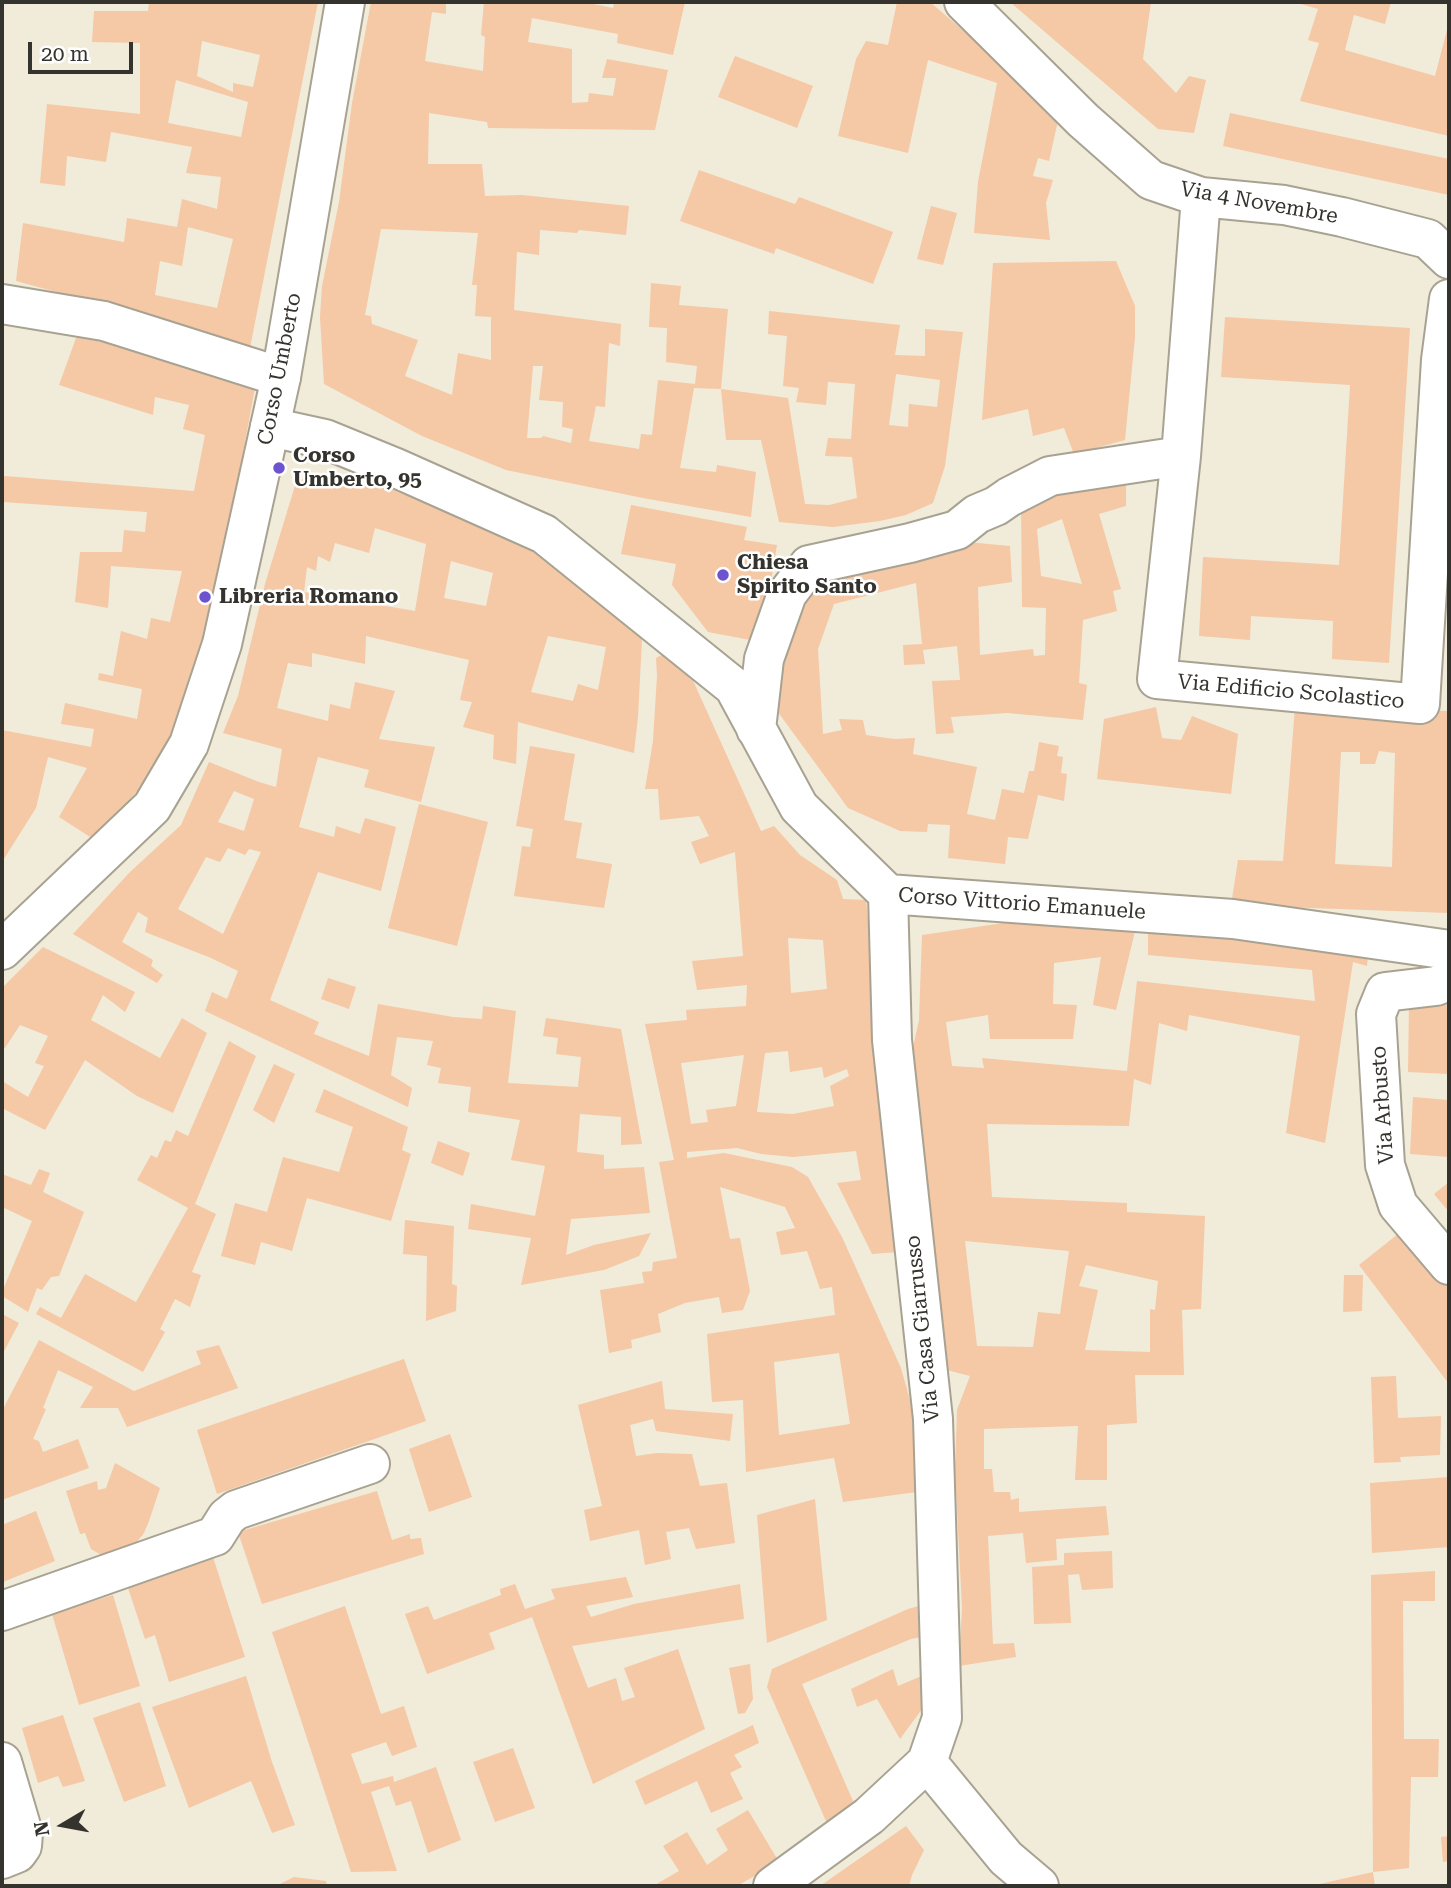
<!DOCTYPE html>
<html>
<head>
<meta charset="utf-8">
<style>
	body { margin:0 }
	#map { position:relative; width:1451px; height:1888px; overflow:hidden; background:#f1ebd9; font-family:"Roboto Serif",serif }
	canvas { display:block }
	.frame { position:absolute; inset:0; border:4px solid #35332d; pointer-events:none }
	.north { position:absolute; left:28px; top:1790px; width:70px; height:70px; -webkit-text-stroke:5px #fff; paint-order:stroke; rotate:260deg; font-size:19px; font-weight:700; line-height:28px; text-align:center; color:#35332d }
	.north::after { content:''; display:block; margin:auto; width:24px; height:32px; background:#35332d; clip-path:polygon(50% 0,100% 100%,50% 72%,0 100%) }
	.scale { position:absolute; left:28px; top:42px; width:105px; height:32px; box-sizing:border-box; border:4px solid #35332d; border-top:0; padding-left:9px; font-size:21px; line-height:24px; white-space:nowrap; color:#35332d; -webkit-text-stroke:5px #fff; paint-order:stroke }
</style>
</head>
<body>
<div id="map">
<canvas width="1451" height="1888"></canvas>
<div class="frame"></div>
<div class="north">N</div>
<div class="scale">20 m</div>
</div>
<script>
const g = document.querySelector('canvas').getContext('2d');
g.lineJoin = 'round';
function fill(path, color) { g.fillStyle = color; g.fill(path, 'evenodd'); }
function stroke(path, color, width, dash) { g.strokeStyle = color; g.lineWidth = width; g.lineCap = dash ? 'butt' : 'round'; g.setLineDash(dash || []); g.stroke(path); }
function drawText(font, color, halo, rows, align = 'center') {
  g.font = font + ' "Roboto Serif",serif'; g.lineWidth = 5; g.setLineDash([]); g.textBaseline = 'middle'; g.strokeStyle = halo; g.fillStyle = color; for (const [text, x, y, turn = 0] of rows) {
    g.save(); g.translate(x, y); g.rotate((+turn || 0) * Math.PI / 180); g.textAlign = isNaN(turn) ? turn : align; if (halo) g.strokeText(text, 0, 0); g.fillText(text, 0, 0); g.restore();
  }
}
const building = new Path2D(`
	M149,2H318L249,353L86,300L16,281L23,223L124,242L127,218L177,227L182,199L217,209L221,177L186,173L192,147L111,132L106,162L67,156L65,186L40,183L47,104L140,114V43L92,42L94,11H148ZM202,41L260,55L253,87L233,83V92L197,76ZM176,80L248,102L241,137L168,123ZM188,227L233,239L217,308L155,295L160,261L182,266Z
	M371,2H446V14L432,12L425,61L483,71L485,37L481,35L484,2H584L613,8L614,2H685L673,55L617,43L618,34L532,18L528,42L572,49V103L588,102L589,93L613,96L616,78H602L607,59L668,70L655,130L488,128L487,122L429,113L428,164H482L485,196L522,195L629,206L626,235L579,230L577,233L540,230L539,255L517,252L514,310L621,324L620,346L609,343L605,407L596,406L589,441L639,449L641,434L652,435L658,380L695,384L697,366L666,362L667,328L649,327L651,283L681,286L679,305L728,309L721,389L694,388L680,468L716,472L717,465L756,472L751,517L643,498L506,470L422,436L324,384L320,317L322,286L339,202L352,103ZM381,229L478,233L472,285H477L475,316L491,317V360L458,353L452,395L405,376L418,340L372,324L371,316L365,315ZM533,366H543L539,400L563,402L562,427L573,429L571,443L543,436L541,438H527Z
	M897,2H930L1017,77L1059,116L1049,161L1038,158L1033,176L1053,180L1046,203L1050,240L974,233L978,182L997,83L928,60L908,153L838,136L856,59L866,41L888,45Z
	M1010,2H1151L1143,59L1176,93L1189,76L1206,80L1194,133L1158,129Z
	M1294,2H1391L1385,24L1354,15L1345,50L1435,76L1449,22V136L1300,101L1319,43L1308,40L1318,9Z
	M735,56L813,86L797,128L718,97Z
	M1230,113L1449,159V195L1223,146Z
	M699,170L795,204L799,197L893,232L873,284L776,248L774,254L680,221Z
	M931,206L957,213L943,265L917,259Z
	M1116,261L1135,306V337L1125,440L1074,454L1064,428L1033,436L1028,409L982,420L993,263Z
	M769,311L900,325L895,355L925,356V329L963,332L945,466L933,503L906,515L880,521L833,527L779,522L761,440H726L721,389L788,398L805,504L829,505L857,498L852,457L825,456L828,438L851,439L855,384L828,382L826,405L796,402L799,388L783,386L787,336L768,334ZM896,374L940,380L937,407L909,404L908,427L889,425Z
	M1225,317L1410,328L1389,663L1332,659L1333,621L1251,616L1250,640L1199,636L1203,557L1339,565L1350,385L1221,377Z
	M80,327L255,388L211,626L192,697L157,768L95,840L59,817L87,768L48,757L36,808L2,862V730L91,747L94,729L61,724L65,703L137,719L142,689L98,680L99,673L113,676L121,631L147,639L151,618L170,622L182,571L111,566L108,608L75,602L80,552H122L124,530L145,532L147,512L3,502L4,476L194,491L205,435L183,429L189,405L155,397L153,415L59,385Z
	M1126,472V506L1099,514L1121,589L1113,591L1117,611L1083,620L1079,683L1087,685L1083,720L1007,713L951,717L954,733L936,734L932,681L960,680L957,646L923,650L925,664L904,665L903,645L922,644L916,583L834,604L818,649L823,734L842,730L839,719L863,720L866,735L894,739L915,738L913,754L977,767L967,814L995,820L1002,789L1024,793L1029,771H1034L1039,742L1059,746L1057,756L1063,757L1061,773L1067,774L1064,801L1038,795L1028,839L1008,837L1005,864L948,858L950,825L928,824L927,832L900,831L848,808L775,708L770,666L794,603L836,568L945,540L1010,546L1012,582L978,587L980,655L1033,649L1034,656L1045,655L1046,608L1022,607L1021,500ZM1062,519L1082,584L1041,576L1037,529Z
	M297,479L380,485L537,547L642,639L638,717L634,753L518,722L516,764L493,759L494,735L463,727L472,702L460,700L469,660L366,636L365,664L312,653V667L288,663L277,708L328,721L330,704L350,709L355,682L395,691L379,739L435,747L421,802L364,787L369,770L318,757L299,827L334,837L336,826L360,834L365,818L396,827L381,891L318,872L270,1000L319,1022L314,1034L369,1056L378,1004L453,1017L482,1019L483,1006L516,1011L508,1083L578,1087L581,1057L556,1054L558,1038L543,1036L546,1018L621,1029L642,1144L621,1145V1117L580,1114L577,1152L604,1155V1169L644,1167L650,1213L571,1219L566,1255L594,1245L651,1233L639,1256L604,1270L521,1285L531,1238L468,1229L471,1204L535,1216L545,1166L511,1160L520,1120L468,1112L471,1087L438,1083L441,1068L427,1065L433,1041L397,1037L391,1075L412,1088L408,1107L205,1011L212,992L227,999L238,971L211,958L145,932L148,918L138,912L122,942L153,960L151,966L163,975L157,983L73,934L129,873L181,825L209,762L259,782L276,787L282,749L223,733L238,696L265,584ZM375,528L426,544L415,611L304,592L307,567L316,571L318,556L330,562L335,543L369,553ZM451,561L493,573L486,606L444,598ZM548,636L606,647L598,690L578,684L573,701L531,692ZM234,791L254,799L244,831L218,822ZM228,848L245,855L249,849L261,852L223,934L178,909L206,857L220,862Z
	M631,505L747,527L744,540L777,545L761,642L708,632L672,585L676,564L621,554Z
	M671,650L686,665L761,831L774,826L800,855L837,880L843,899L866,900L881,1044L877,1091L898,1252L872,1254L837,1183L861,1180L856,1151L793,1157L761,1154L737,1148L687,1152V1158L724,1153L792,1167L808,1177L842,1237L901,1368L910,1400L924,1491L843,1502L834,1458L746,1472L743,1400L712,1402L707,1334L835,1315L832,1287L820,1289L807,1251L781,1255L776,1232L795,1228L785,1207L720,1187L730,1239L740,1238L750,1291L743,1310L722,1313L719,1297L685,1303L658,1314L661,1332L631,1340L632,1348L609,1353L600,1290L644,1283L642,1272L652,1271L653,1262L677,1258L659,1162L674,1160L645,1024L687,1020L686,1010L746,1006L747,985L697,990L692,961L743,956L735,852L700,864L691,842L709,836L699,816L660,820L658,789H645L653,741L657,676L656,658ZM788,938L823,940L827,989L791,993ZM788,1051L790,1072L822,1067L824,1078L847,1069L849,1076L830,1086L834,1106L793,1114L757,1112L765,1053ZM744,1055L736,1106L706,1110L708,1122L691,1124L681,1063ZM839,1353L850,1424L779,1435L774,1362Z
	M1156,707L1162,738L1181,740L1192,716L1238,734L1231,794L1097,779L1104,719Z
	M1295,707L1449,711V913L1284,907L1232,899L1238,860L1283,861ZM1379,751L1395,753L1392,867L1335,864L1341,752H1360V764H1375Z
	M530,746L575,754L564,820L582,823L576,858L612,864L604,908L514,896L522,846L530,847L533,829L516,826Z
	M419,804L488,822L457,946L388,928Z
	M1024,920L1137,923L1116,1010L1093,1005L1101,957L1054,963L1053,1004L1077,1005L1073,1039H990L988,1015L946,1022L952,1066L984,1068L982,1058L1127,1071L1137,981L1315,1001L1312,970L1148,955V927L1369,946L1367,966L1353,962L1325,1143L1286,1133L1300,1036L1189,1015L1187,1031L1159,1023L1151,1085L1134,1079L1129,1126L987,1124L992,1197L1127,1203V1212L1205,1216L1201,1309L1182,1310L1184,1375H1135L1137,1423L1107,1425V1480H1075L1078,1426L984,1429V1469H992L994,1492H1010L1011,1500L1019,1498V1512L1106,1506L1109,1535L1056,1539L1057,1560L1026,1563L1023,1533L988,1536L993,1644L1014,1643L1016,1657L959,1666L962,1608L955,1470L957,1410L970,1376L935,1367L912,1052L919,1020L922,935ZM965,1241L1069,1251L1060,1314L1038,1312L1033,1347L977,1346ZM1086,1265L1158,1281L1155,1310L1150,1309V1352L1085,1350L1098,1290L1079,1286Z
	M43,947L135,992L125,1012L103,995L91,1020L160,1058L182,1018L207,1033L173,1113L137,1096L85,1060L45,1130L2,1108V1081L28,1097L44,1066L35,1063L48,1036L20,1025L5,1048L2,1047V988Z
	M328,978L356,987L349,1009L321,999Z
	M1409,1003L1449,1005V1074L1408,1072Z
	M229,1041L256,1056L195,1204L216,1214L192,1272L201,1275L190,1307L175,1299L160,1329L165,1332L143,1372L36,1314L40,1307L61,1318L85,1274L136,1302L188,1208L137,1180L151,1155L157,1158L165,1140L171,1142L176,1130L188,1136Z
	M274,1064L295,1074L274,1123L253,1110Z
	M324,1089L408,1127L402,1150L411,1154L391,1221L307,1198L292,1251L261,1242L255,1265L221,1256L235,1203L267,1212L283,1157L339,1172L353,1127L315,1112Z
	M1413,1097L1449,1100V1157L1410,1154Z
	M438,1141L470,1153L463,1176L431,1163Z
	M39,1169L50,1173L43,1192L84,1212L59,1276L51,1277L42,1290L37,1288L28,1312L2,1296V1292L32,1221L2,1207V1174L31,1185Z
	M1449,1182V1212L1434,1194Z
	M405,1220L454,1226L452,1284L457,1286L456,1311L426,1321L427,1256L403,1254Z
	M1403,1230L1449,1285V1384L1359,1265Z
	M1344,1275H1363L1362,1311L1343,1312Z
	M2,1314L19,1323L2,1355Z
	M39,1340L134,1391L201,1364L196,1351L219,1345L238,1388L127,1427L118,1408H80L93,1387L58,1370L43,1408L46,1409L33,1439L39,1441L43,1452L78,1439L89,1468L2,1500V1411Z
	M404,1359L426,1421L217,1494L197,1430Z
	M1396,1376L1398,1418L1441,1416L1440,1455L1400,1457L1401,1462L1374,1463L1371,1377Z
	M662,1381L665,1409L733,1414L730,1441L656,1431L653,1419L630,1425L636,1456L657,1453L692,1454L700,1486L727,1483L735,1543L696,1549L689,1528L666,1532L671,1559L645,1565L639,1530L590,1541L584,1510L602,1506L578,1405Z
	M450,1434L472,1497L429,1512L409,1449Z
	M115,1463L160,1488L149,1521L144,1533L129,1552L111,1561L91,1549L85,1533L80,1534L66,1491L97,1481L98,1490L106,1488Z
	M1449,1477V1547L1372,1553L1370,1483Z
	M377,1491L392,1540L410,1534V1539L421,1538L424,1554L262,1604L238,1532Z
	M815,1499L827,1620L767,1643L757,1515Z
	M36,1511L55,1561L3,1582L2,1525Z
	M1112,1551L1113,1588L1082,1590L1079,1574L1068,1575L1071,1623L1034,1624L1032,1567L1064,1565V1553Z
	M213,1557L245,1657L169,1682L155,1635L145,1639L127,1585Z
	M1435,1571V1601H1403L1404,1739H1439L1438,1777H1411L1409,1868L1373,1872L1371,1575Z
	M626,1577L633,1597L586,1606L591,1617L634,1604L740,1584L744,1619L572,1646L588,1688L616,1678L622,1701L635,1697L624,1668L678,1649L705,1729L593,1784L532,1617L489,1633L495,1649L427,1674L405,1614L428,1606L434,1620L501,1595L500,1589L515,1584L525,1609L555,1599L551,1589Z
	M113,1595L140,1686L79,1705L52,1614Z
	M926,1604L932,1635L911,1639L802,1684L853,1801L829,1828L767,1687L772,1669L908,1609Z
	M345,1606L381,1714L404,1706L417,1747L392,1756L386,1742L351,1754L362,1784L393,1776L394,1782L436,1767L461,1840L428,1853L411,1801L396,1806L389,1786L371,1792L397,1871L351,1872L272,1632Z
	M750,1664L753,1699L745,1713L738,1714L729,1668Z
	M893,1669L898,1686L931,1672L928,1701L900,1739L877,1699L857,1707L851,1689Z
	M246,1676L272,1762L295,1825L272,1833L251,1781L189,1808L152,1707Z
	M140,1702L166,1786L124,1802L93,1718Z
	M63,1715L85,1781L63,1787L58,1776L38,1783L22,1728Z
	M753,1725L759,1743L734,1755L742,1767L730,1773L743,1799L711,1813L697,1781L645,1805L635,1781Z
	M513,1748L535,1808L495,1822L473,1762Z
	M748,1810L779,1862L737,1886H653L679,1871L663,1846L687,1832L707,1865L728,1850L716,1829Z
	M906,1826L924,1850L912,1875L909,1886H820Z
	M1449,1836V1861L1443,1862L1441,1837Z
	M1373,1872L1375,1886H1315V1885Z
	M294,1877L326,1881L327,1886H276Z`);
const minor = new Path2D(`
	M964,2L1083,120L1151,180L1201,197L1284,205L1342,217L1428,239L1449,259
	M1201,197L1181,456L1157,679L1420,704L1441,360L1449,299
	M2,304L104,321L281,377
	M270,427L325,439L396,468L544,534L734,687L799,807L888,894L1233,919L1449,950
	M756,729L764,659L787,594L809,565L910,543L957,530L977,514L996,506L1009,497L1050,476L1181,456
	M1449,981L1436,986L1385,992L1376,1014L1385,1165L1398,1205L1449,1265
	M2,1611L215,1536L227,1517L236,1510L370,1464
	M2,1762L23,1833L22,1846L17,1853L2,1859
	M927,1762L1006,1858L1039,1886
	M773,1886L869,1816L927,1762L942,1718L933,1419L892,1040L888,894`);
const major = new Path2D(`
	M2,950L152,807L189,744L222,644L281,377L345,2`);
const markers = [
	[279,468,7,"#6d54ce"],
	[723,575,7,"#6d54ce"],
	[205,597,7,"#6d54ce"]
];
const streetNames = [
	["Via 4 Novembre",1259,203,10],
	["Corso Umberto",280,369,-79],
	["Via Edificio Scolastico",1291,692,5],
	["Corso Vittorio Emanuele",1022,904,4],
	["Via Arbusto",1383,1105,-94],
	["Via Casa Giarrusso",923,1329,-96]
];
const poiNames = [
	["Corso",293,456],
	["Umberto, 95",293,480],
	["Chiesa",737,563],
	["Spirito Santo",737,587],
	["Libreria Romano",219,597]
];
fill(building, '#f5c8a6');
stroke(minor, '#a8a292', 42);
stroke(major, '#a8a292', 42);
stroke(minor, '#fff', 38);
stroke(major, '#fff', 38);
for (const [x, y, r, color] of markers) { const dot = new Path2D(); dot.arc(x, y, r, 0, 2 * Math.PI); g.fillStyle = color; g.fill(dot); stroke(dot, '#fff', 2.5); }
drawText('21px', '#35332d', '#fff', streetNames);
drawText('bold 21px', '#35332d', '#fff', poiNames, 'left');
</script>
</body>
</html>
